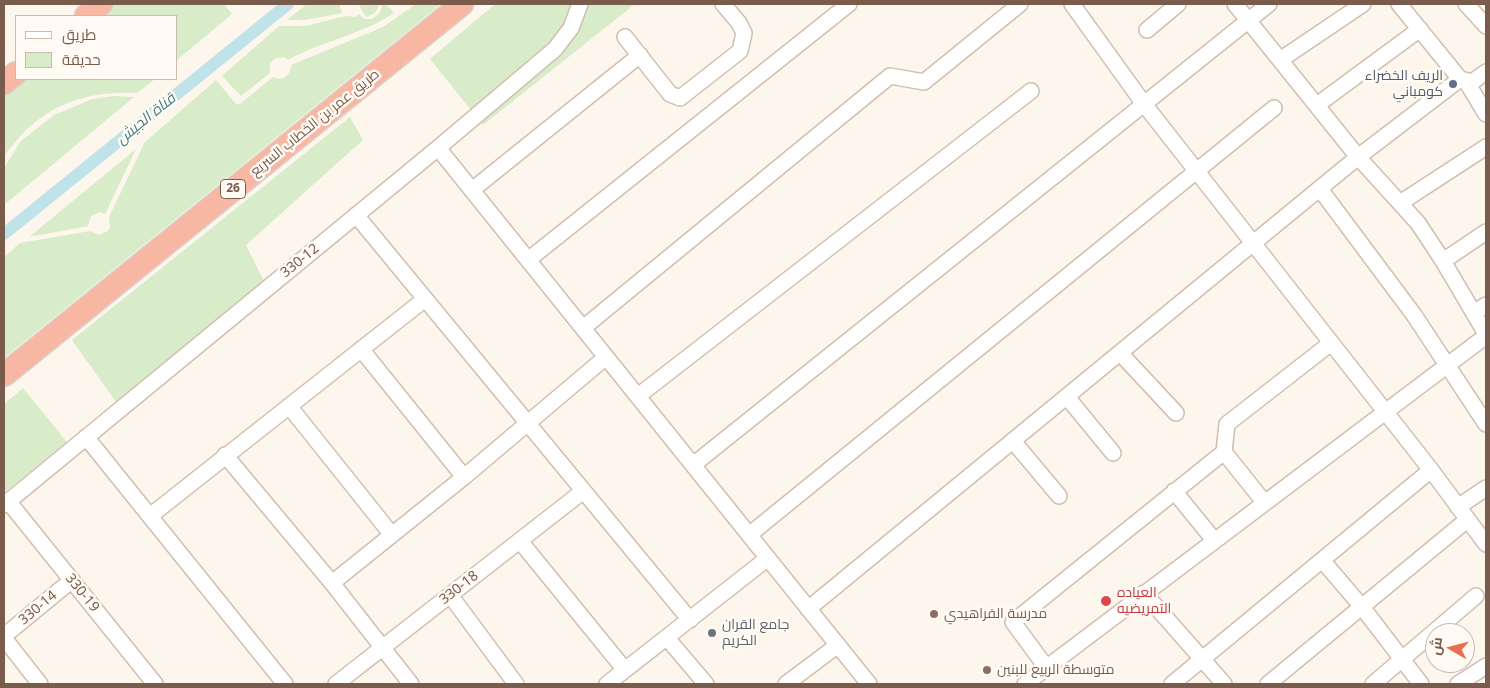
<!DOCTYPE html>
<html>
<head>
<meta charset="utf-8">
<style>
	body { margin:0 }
	#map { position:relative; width:1490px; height:688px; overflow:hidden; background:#fdf6ec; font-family:"Noto Sans",Cairo,sans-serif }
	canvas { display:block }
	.frame { position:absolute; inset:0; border:5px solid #7a5c4d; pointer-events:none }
	.legend { position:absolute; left:15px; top:15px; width:162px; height:65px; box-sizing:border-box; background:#fffaf3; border:1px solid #cabbb1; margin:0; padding:6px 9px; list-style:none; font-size:15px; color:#7a5c4d }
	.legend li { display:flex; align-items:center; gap:10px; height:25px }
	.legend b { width:25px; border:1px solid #cabbb1 }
	.north { position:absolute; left:1425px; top:623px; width:50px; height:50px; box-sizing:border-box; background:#fffaf3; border:1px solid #cabbb1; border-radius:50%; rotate:278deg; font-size:14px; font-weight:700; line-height:20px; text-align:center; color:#7a5c4d }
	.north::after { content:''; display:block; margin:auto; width:18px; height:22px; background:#e76f51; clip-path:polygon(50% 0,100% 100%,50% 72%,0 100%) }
</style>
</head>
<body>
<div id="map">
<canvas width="1490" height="688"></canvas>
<div class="frame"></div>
<ul class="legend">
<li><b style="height:6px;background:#fff"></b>طريق</li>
<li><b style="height:14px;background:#d8ecc9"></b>حديقة</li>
</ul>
<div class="north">ش</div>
</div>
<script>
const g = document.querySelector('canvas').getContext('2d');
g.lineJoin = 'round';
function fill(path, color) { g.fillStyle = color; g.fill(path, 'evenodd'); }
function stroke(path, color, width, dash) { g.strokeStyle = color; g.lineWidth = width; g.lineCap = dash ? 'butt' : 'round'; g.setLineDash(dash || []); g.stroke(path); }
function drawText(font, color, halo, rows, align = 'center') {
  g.font = font + ' "Noto Sans",Cairo,sans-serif'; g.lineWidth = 5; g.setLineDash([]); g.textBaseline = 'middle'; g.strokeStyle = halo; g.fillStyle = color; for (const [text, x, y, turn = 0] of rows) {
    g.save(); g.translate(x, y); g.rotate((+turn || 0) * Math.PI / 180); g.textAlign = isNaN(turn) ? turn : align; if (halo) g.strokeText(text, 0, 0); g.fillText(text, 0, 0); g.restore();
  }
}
const green = new Path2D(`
	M116,4H224L232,14L176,61V16H100Z
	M307,4H339L342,13L305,20H287Z
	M363,4H380L375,13L366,17L359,6Z
	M383,4H386L394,13C361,35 322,41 288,60L284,57L274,59L270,64V73L241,96L222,76L279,26H306L346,16L355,17L359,14L364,19H372L379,14Z
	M416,4H441L4,358V257L20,243L90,231L99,235L108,231L110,226L109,217L145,142L216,80L236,104H240L273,77C283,82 291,75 291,65L383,27Z
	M495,4H635L483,125L430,59Z
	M23,79H155L137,93C80,90 36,109 4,157V95Z
	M113,96L134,97L4,205V168L21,141L54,115L93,99Z
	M350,117L363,140L246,245L264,281L116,402L72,340Z
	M136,149L105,214L100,212L91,216L88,226L29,237Z
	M23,388L67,442L4,493V404Z`);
const canal = new Path2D(`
	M4,234L288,4`);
const minor = new Path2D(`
	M1072,4L1144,104L1431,470L1172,684
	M1235,4L1358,157L1418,223L1443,261L1486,334
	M1399,4L1460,79L1472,82L1486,72
	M1466,4L1486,26
	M1147,30L1178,4
	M625,37L670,94L680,98L740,51L744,33L739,23L723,4
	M1280,60L1363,4
	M1466,81L1486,114
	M1317,105L1420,29
	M438,148L869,684
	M1320,189L1414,315L1486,424
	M472,190L640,55
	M1400,203L1486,147
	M356,215L690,620
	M528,260L849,4
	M1443,261L1486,232
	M1474,313L1486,305
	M583,328L890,76L924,82L1020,4
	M361,349L464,477
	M1120,353L1176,413
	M638,396L1031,91
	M1067,397L1113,453
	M289,406L392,535
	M86,437L285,684
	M1013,441L1059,496
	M225,455L332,583L411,684
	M693,465L1269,4
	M1431,470L1486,544
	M1174,491L1214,540
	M8,501L155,684
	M1264,502L1224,452L1227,424L1331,343
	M4,505L438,148L555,49L571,28L580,4
	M1458,507L1486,488
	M150,516L425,299
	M749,535L1274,108
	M520,541L625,670
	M1322,560L1362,607L1421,684
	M332,583L464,477L606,357
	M1144,593L1224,684
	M450,595L516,684
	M808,609L1358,157L1460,79
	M4,636L72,580
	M4,638L40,684
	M667,638L706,684
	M1046,667L1013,622L1224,452
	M336,684L582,492
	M607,684L768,558
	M786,684L838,645
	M1025,684L1486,336
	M1268,684L1467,520
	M1373,684L1476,596
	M1458,684L1486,666`);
const highway = new Path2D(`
	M86,16L101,4
	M4,83L16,73
	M4,375L462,4`);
const markers = [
	[1453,84,5,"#5c6f8a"],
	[1106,601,6,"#e0444e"],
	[934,614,5,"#8d6e63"],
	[712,633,5,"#6b7280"],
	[987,670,5,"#8d6e63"]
];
const shields = [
	[233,189,25]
];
const shieldNames = [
	["26",233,189]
];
const serviceNames = [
	["الريف الخضراء",1443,76],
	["كومباني",1443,92]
];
const streetNames = [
	["طريق عمر بن الخطاب السريع",315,123,-39],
	["330-12",300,261,-39],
	["330-18",459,588,-38],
	["330-19",82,593,51],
	["330-14",38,608,-40]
];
const healthNames = [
	["العياده",1117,593],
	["التمريضيه",1117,609]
];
const educationNames = [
	["مدرسة الفراهيدي",944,614],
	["متوسطة الربيع للبنين",997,670]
];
const worshipNames = [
	["جامع القران",722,625],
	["الكريم",722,641]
];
const waterNames = [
	["قناة الجيش",146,119,-39]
];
fill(green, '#d8ecc9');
stroke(canal, '#bfe3e8', 12);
stroke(minor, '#d1beb0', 18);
stroke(highway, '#dad1cd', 25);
stroke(minor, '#fff', 15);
stroke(highway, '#f7b7a3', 22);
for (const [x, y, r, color] of markers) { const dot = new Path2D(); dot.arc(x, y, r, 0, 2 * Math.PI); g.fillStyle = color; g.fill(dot); stroke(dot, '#fffaf3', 2); }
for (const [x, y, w] of shields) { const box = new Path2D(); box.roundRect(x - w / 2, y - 9.5, w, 19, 4); g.fillStyle = '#fffaf3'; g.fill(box); stroke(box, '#7a5c4d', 1); }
drawText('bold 12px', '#7a5c4d', null, shieldNames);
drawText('14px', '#4e5e75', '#fffaf3', serviceNames, 'right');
drawText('14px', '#7a5c4d', '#fffaf3', streetNames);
drawText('14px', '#be3a42', '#fffaf3', healthNames, 'left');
drawText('14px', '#785e54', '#fffaf3', educationNames, 'left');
drawText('14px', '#5b616d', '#fffaf3', worshipNames, 'left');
drawText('italic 15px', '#437c86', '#fffaf3', waterNames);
</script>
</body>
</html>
